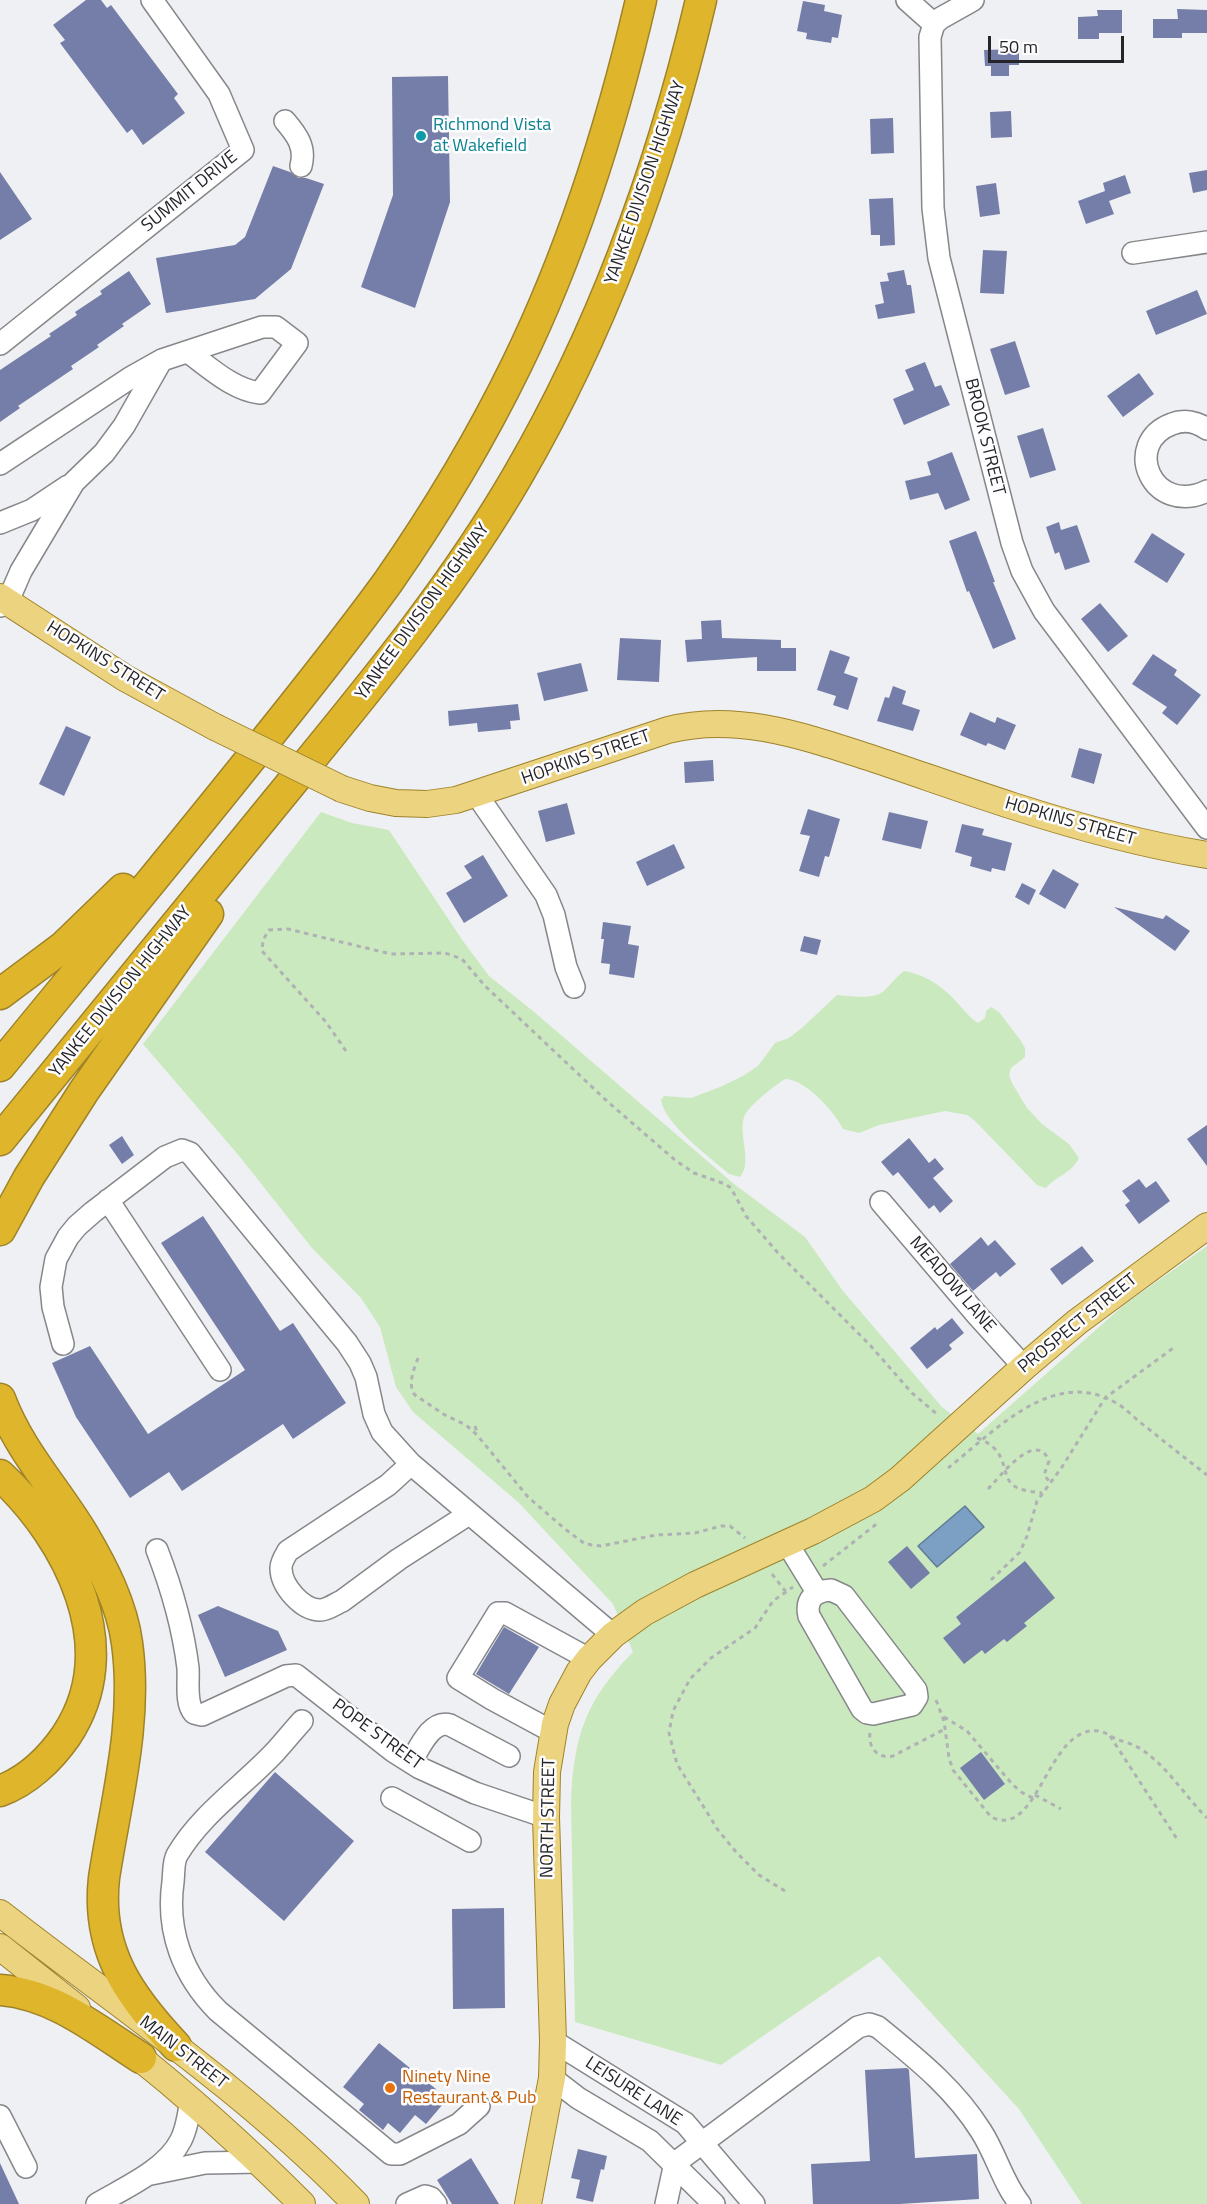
<!DOCTYPE html>
<html>
<head>
<meta charset="utf-8">
<style>
	body { margin:0 }
	#map { position:relative; width:1207px; height:2204px; overflow:hidden; background:#eff0f3; font-family:"Titillium Web",sans-serif }
	canvas { display:block }
	.scale { position:absolute; left:988px; top:36px; width:136px; height:27px; box-sizing:border-box; border:3px solid #252527; border-top:0; padding-left:8px; font-size:18px; line-height:21px; white-space:nowrap; color:#252527; -webkit-text-stroke:4px #fdfdff; paint-order:stroke }
</style>
</head>
<body>
<div id="map">
<canvas width="1207" height="2204"></canvas>
<div class="scale">50 m</div>
</div>
<script>
const g = document.querySelector('canvas').getContext('2d');
g.lineJoin = 'round';
function fill(path, color) { g.fillStyle = color; g.fill(path, 'evenodd'); }
function stroke(path, color, width, dash) { g.strokeStyle = color; g.lineWidth = width; g.lineCap = dash ? 'butt' : 'round'; g.setLineDash(dash || []); g.stroke(path); }
function drawText(font, color, halo, rows, align = 'center') {
  g.font = font + ' "Titillium Web",sans-serif'; g.lineWidth = 5; g.setLineDash([]); g.textBaseline = 'middle'; g.strokeStyle = halo; g.fillStyle = color; for (const [text, x, y, turn = 0] of rows) {
    g.save(); g.translate(x, y); g.rotate((+turn || 0) * Math.PI / 180); g.textAlign = isNaN(turn) ? turn : align; if (halo) g.strokeText(text, 0, 0); g.fillText(text, 0, 0); g.restore();
  }
}
const green = new Path2D(`
	M321,812L352,823L389,830L463,941L489,976L533,1011L734,1184L805,1237L843,1291L942,1407L978,1434L1124,1305L1207,1246V2204H1082L1019,2109L879,1956L721,2065L575,2022L571,1801C574,1735 586,1700 633,1652L613,1604L519,1503L413,1412L396,1387L380,1327L361,1298L312,1248L240,1157L143,1044Z
	M904,971C928,975 946,989 961,1007C967,1013 970,1018 978,1023L985,1018L986,1011L991,1007L999,1012L1021,1041L1025,1048V1057L1011,1068L1009,1075L1012,1083L1027,1108L1042,1124L1069,1144L1079,1158C1072,1173 1056,1176 1046,1188L1037,1185L975,1121L967,1115L945,1111L879,1125L859,1133L843,1129C834,1111 805,1079 785,1079C774,1086 748,1106 744,1117C738,1135 753,1162 740,1177L729,1174C710,1157 665,1125 661,1100L664,1096L691,1098L720,1087L743,1076L758,1066L775,1043L789,1038L803,1027L837,995C849,996 874,1000 884,991C891,984 896,977 904,971Z`);
const water = new Path2D(`
	M965,1506L984,1527L937,1567L918,1546Z`);
const building = new Path2D(`
	M86,0H101L107,8L111,5L178,94L174,98L185,113L143,145L132,129L127,133L60,43L65,40L53,25Z
	M803,1L825,5L824,11L842,15L838,38L832,37L831,43L806,39L807,33L797,31Z
	M1177,9L1207,10V33H1182V38H1153V19H1178Z
	M1097,10H1122V33H1099V39H1078V17L1098,16Z
	M1019,49V65H1009V76H991V66H985L984,50Z
	M448,76L450,202L415,308L361,287L393,195L392,77Z
	M1011,111L1012,137L991,138L990,112Z
	M893,118L894,153L871,154L870,119Z
	M273,166L290,172L298,178H306L324,184L291,269L255,299L166,313L156,258L235,245L245,237Z
	M1207,170V190L1193,193L1189,173Z
	M0,172L32,219L0,240Z
	M1125,175L1131,193L1109,201L1114,214L1086,224L1078,201L1105,191L1103,183Z
	M996,183L1000,214L980,217L976,186Z
	M893,198L895,245L880,246V235H871L869,199Z
	M983,250L1007,251L1004,294L980,293Z
	M904,270L907,285H911L915,313L878,319L875,305L884,303L880,282L889,281L887,273Z
	M129,271L151,304L122,324L124,326L97,345L99,347L71,366L73,369L18,406L20,408L0,422V370L51,336L49,334L77,315L75,312L102,294L100,291Z
	M1197,290L1207,314L1156,335L1146,311Z
	M1015,341L1030,387L1005,395L990,349Z
	M925,362L935,387L941,385L950,405L904,425L893,399L914,390L905,370Z
	M1139,373L1154,394L1123,417L1107,396Z
	M1043,428L1056,470L1030,478L1017,436Z
	M952,452L970,500L945,510L938,493L910,500L905,481L931,475L927,462Z
	M1059,522L1061,530L1077,525L1090,562L1065,570L1059,552L1055,554L1046,527Z
	M976,531L995,582H993L1016,639L993,649L969,591L967,592L949,541Z
	M1152,533L1185,554L1167,583L1134,562Z
	M1100,603L1128,636L1108,652L1081,619Z
	M721,620L722,638L781,640V648H796V671H757V657L687,662L685,640L702,639L701,621Z
	M620,638L661,640L659,682L617,680Z
	M830,650L850,657L844,673L858,678L848,710L833,705L836,696L817,690Z
	M1153,654L1177,670L1174,675L1201,695L1177,725L1162,713L1167,707L1132,684Z
	M581,663L588,691L544,701L537,673Z
	M893,686L906,691L902,704L920,710L913,731L877,721L885,697L889,698Z
	M518,704L520,720L510,721L511,729L478,732L477,723L449,726L448,711Z
	M970,712L995,723L997,717L1016,725L1005,750L988,743L986,746L960,735Z
	M66,726L91,737L64,796L39,784Z
	M1079,748L1102,754L1094,784L1071,777Z
	M713,760L714,781L685,783L684,762Z
	M567,803L575,834L546,842L538,811Z
	M808,809L840,819L829,857L825,856L819,877L799,871L810,836L800,834Z
	M889,812L928,821L921,849L882,840Z
	M962,824L984,829L982,835L1012,843L1005,871L992,868L991,872L970,866L972,857L955,852Z
	M674,844L685,868L647,886L636,862Z
	M483,855L508,896L464,923L446,893L472,878L464,866Z
	M1053,869L1079,884L1065,909L1039,894Z
	M1022,883L1036,890L1029,905L1015,897Z
	M1114,907L1163,919L1166,915L1190,931L1175,951Z
	M603,922L631,926L628,944L639,946L634,978L609,974L610,964L601,963L604,939H601Z
	M804,936L821,940L817,955L800,951Z
	M1207,1125V1166L1187,1139Z
	M122,1136L134,1155L122,1164L109,1145Z
	M909,1138L929,1163L935,1158L944,1169L933,1178L953,1201L940,1213L934,1205L929,1209L898,1172L893,1176L881,1162Z
	M1139,1179L1146,1188L1156,1181L1170,1201L1139,1224L1125,1205L1130,1201L1122,1191Z
	M203,1216L280,1331L293,1323L346,1403L293,1439L283,1424L182,1491L169,1472L130,1498L76,1417L52,1363L90,1346L148,1434L245,1370L161,1243Z
	M981,1237L988,1246L995,1240L1016,1264L1000,1277L996,1272L973,1291L950,1264Z
	M1082,1246L1094,1261L1062,1285L1050,1269Z
	M952,1318L964,1333L949,1345L952,1349L927,1369L910,1348L935,1327L937,1330Z
	M907,1546L930,1573L911,1589L888,1562Z
	M1025,1561L1055,1598L1024,1623L1027,1626L1007,1642L1004,1639L985,1654L982,1650L964,1664L943,1638L961,1624L956,1617Z
	M218,1606L278,1631L287,1650L225,1677L198,1615Z
	M504,1627L539,1647L509,1694L476,1674Z
	M981,1752L1005,1784L984,1800L960,1768Z
	M275,1772L354,1841L284,1921L205,1852Z
	M504,1908L505,2008L453,2009L452,1909Z
	M379,2043L436,2089L432,2095L443,2104L426,2124L415,2115L400,2133L388,2123L383,2130L359,2110L364,2104L343,2087Z
	M907,2068L909,2070L915,2158L977,2154L979,2199L900,2204H813L811,2164L870,2161L865,2070Z
	M578,2149L607,2156L604,2170L601,2169L593,2202L576,2198L580,2180L571,2178Z
	M471,2158L499,2204H452L437,2180Z
	M0,2163L19,2204H0Z`);
const path = new Path2D(`
	M346,1051L326,1022L262,951L263,940L269,930L288,929L391,954L445,953L462,959L485,986L608,1102L675,1160L694,1173L725,1184L731,1188L746,1216L778,1253L869,1344L912,1393L938,1415
	M418,1358C414,1369 407,1385 415,1395L445,1415L466,1425L477,1435L528,1497L565,1529L585,1544L601,1546L656,1535L695,1533L721,1526H730L745,1538
	M475,1426L477,1433
	M977,1438C1014,1451 997,1480 1018,1488C1025,1491 1034,1492 1042,1493
	M948,1468C994,1432 1053,1366 1116,1403C1127,1409 1135,1419 1145,1426C1166,1443 1186,1459 1207,1475
	M988,1489C999,1478 1036,1428 1049,1461L1044,1475L1050,1482
	M823,1566L879,1522
	M772,1574L786,1592
	M991,1580L1020,1552L1027,1536L1037,1501L1062,1467L1105,1398L1176,1346
	M936,1700L944,1721L949,1758L953,1770L991,1817C1039,1841 1047,1724 1099,1731C1105,1732 1110,1736 1116,1739C1124,1742 1133,1744 1141,1749C1168,1767 1184,1795 1207,1818
	M944,1717L967,1731L1012,1784L1021,1792L1033,1798
	M870,1733C868,1748 878,1759 893,1756L945,1729
	M1110,1736L1177,1839
	M1035,1795L1061,1809
	M785,1891L759,1875L736,1852L718,1830L677,1764L669,1733L673,1711L690,1679L711,1658L755,1628L773,1601L793,1587`);
const minor = new Path2D(`
	M907,0L934,24L930,37L933,208L939,258L1012,543L1022,571L1044,611L1207,828
	M934,24L941,18L973,0
	M285,121C297,135 306,147 301,166
	M1133,253L1207,242
	M0,344L243,150L219,94L152,0
	M1207,429C1197,422 1184,419 1172,424C1121,443 1152,517 1207,491
	M0,464L130,378L162,360L262,327H276L297,343L260,393C233,390 209,367 188,352
	M0,523L32,510L68,486
	M0,606L8,601L21,571L74,482L104,453L124,426L161,361
	M477,795L546,895L554,915L566,967L574,987
	M108,1200L220,1370
	M881,1202L977,1315L1024,1367
	M63,1344L53,1307L51,1287L56,1259L68,1237L77,1226L93,1212L165,1157L182,1150L190,1153L347,1343L360,1363L366,1377L374,1414L382,1432L411,1464L388,1485L288,1551C285,1556 281,1562 281,1568C281,1586 302,1610 320,1610C327,1610 335,1604 342,1601L399,1559L469,1514
	M411,1464L613,1635
	M787,1543L817,1592
	M157,1550C172,1589 183,1627 188,1668C189,1681 185,1703 194,1713L202,1715L286,1676L296,1675L393,1751L420,1768L475,1793L546,1817
	M831,1590L844,1596L916,1690L917,1697L912,1705L873,1714L867,1713L862,1709L809,1616C805,1599 815,1591 831,1590Z
	M302,1721C293,1731 284,1742 275,1752C243,1786 201,1814 177,1855C173,1862 174,1874 173,1882C166,1931 183,1976 218,2011L391,2154H400L459,2124L479,2106
	M553,1732L492,1699L458,1678L498,1613H505L589,1659
	M411,1762C419,1749 431,1719 450,1725L509,1756
	M392,1798L470,1841
	M553,2041L685,2123L754,2204
	M552,2078L578,2098L650,2141L714,2204
	M0,2116L26,2167
	M151,2174L205,2163L260,2162
	M97,2204C124,2188 166,2170 181,2140C187,2128 189,2113 191,2099
	M407,2204L425,2196L431,2198L436,2204
	M666,2204L675,2163L858,2027L869,2024L878,2027C917,2059 954,2088 981,2131C996,2154 1003,2183 1020,2204`);
const major = new Path2D(`
	M0,597L125,678L215,727
	M342,789L370,798L396,803L427,804L456,800L668,730C737,712 806,737 871,758C919,774 966,791 1013,806C1078,827 1140,844 1207,855
	M0,1913C121,2007 249,2093 356,2204
	M0,1947L77,2008
	M125,2046C187,2095 246,2148 302,2204
	M528,2204L552,2078L553,2041L546,1817L547,1772L555,1724L562,1704L579,1672L589,1659L613,1635L645,1612L695,1585L813,1531L873,1499L900,1479L1024,1367L1077,1322L1207,1226`);
const highway = new Path2D(`
	M0,994L63,947L123,889
	M0,1066C86,961 172,857 256,752C301,696 346,640 388,582C436,513 480,440 517,364C573,249 612,125 641,0
	M0,1140C93,1026 187,912 280,797C364,694 451,591 518,475C604,327 662,166 701,0
	M0,1230L29,1177L84,1091L208,914
	M0,1399C19,1450 56,1489 83,1534C103,1568 122,1605 127,1643C138,1722 116,1800 104,1878C96,1950 129,1996 176,2046
	M0,1475C69,1539 125,1648 66,1736C50,1759 27,1781 0,1791
	M0,1990C54,1994 97,2030 141,2058`);
const majorBridge = new Path2D(`
	M215,727L342,789`);
const markers = [
	[421,136,6,"#0f9aa8"],
	[390,2088,6,"#e8710a"]
];
const cultureNames = [
	["Richmond Vista",433,126],
	["at Wakefield",433,147]
];
const streetNames = [
	["YANKEE DIVISION HIGHWAY",646,183,-71],
	["SUMMIT DRIVE",190,192,-39],
	["BROOK STREET",984,437,76],
	["YANKEE DIVISION HIGHWAY",423,612,-54],
	["HOPKINS STREET",105,662,32],
	["HOPKINS STREET",586,758,-19],
	["HOPKINS STREET",1070,822,16],
	["YANKEE DIVISION HIGHWAY",121,992,-51],
	["MEADOW LANE",952,1285,49],
	["PROSPECT STREET",1078,1324,-39],
	["POPE STREET",377,1735,36],
	["NORTH STREET",549,1818,-89],
	["MAIN STREET",183,2053,38],
	["LEISURE LANE",633,2092,33]
];
const foodNames = [
	["Ninety Nine",402,2078],
	["Restaurant & Pub",402,2099]
];
fill(green, '#cae9be');
fill(water, '#7ba0c4');
stroke(water, '#617b95', 1.5);
fill(building, '#757ea9');
stroke(minor, '#86878a', 24);
stroke(major, '#9e832a', 28);
stroke(highway, '#9e832a', 33);
stroke(path, '#b0b1b4', 3, [4.5, 4.5]);
stroke(minor, '#fff', 21);
stroke(major, '#ecd380', 26);
stroke(highway, '#dfb62b', 30);
stroke(majorBridge, '#9e832a', 28, []);
stroke(majorBridge, '#ecd380', 26);
for (const [x, y, r, color] of markers) { const dot = new Path2D(); dot.arc(x, y, r, 0, 2 * Math.PI); g.fillStyle = color; g.fill(dot); stroke(dot, '#fdfdff', 2); }
drawText('18px', '#0d838f', '#fdfdff', cultureNames, 'left');
drawText('18px', '#252527', '#fdfdff', streetNames);
drawText('18px', '#c56008', '#fdfdff', foodNames, 'left');
</script>
</body>
</html>
